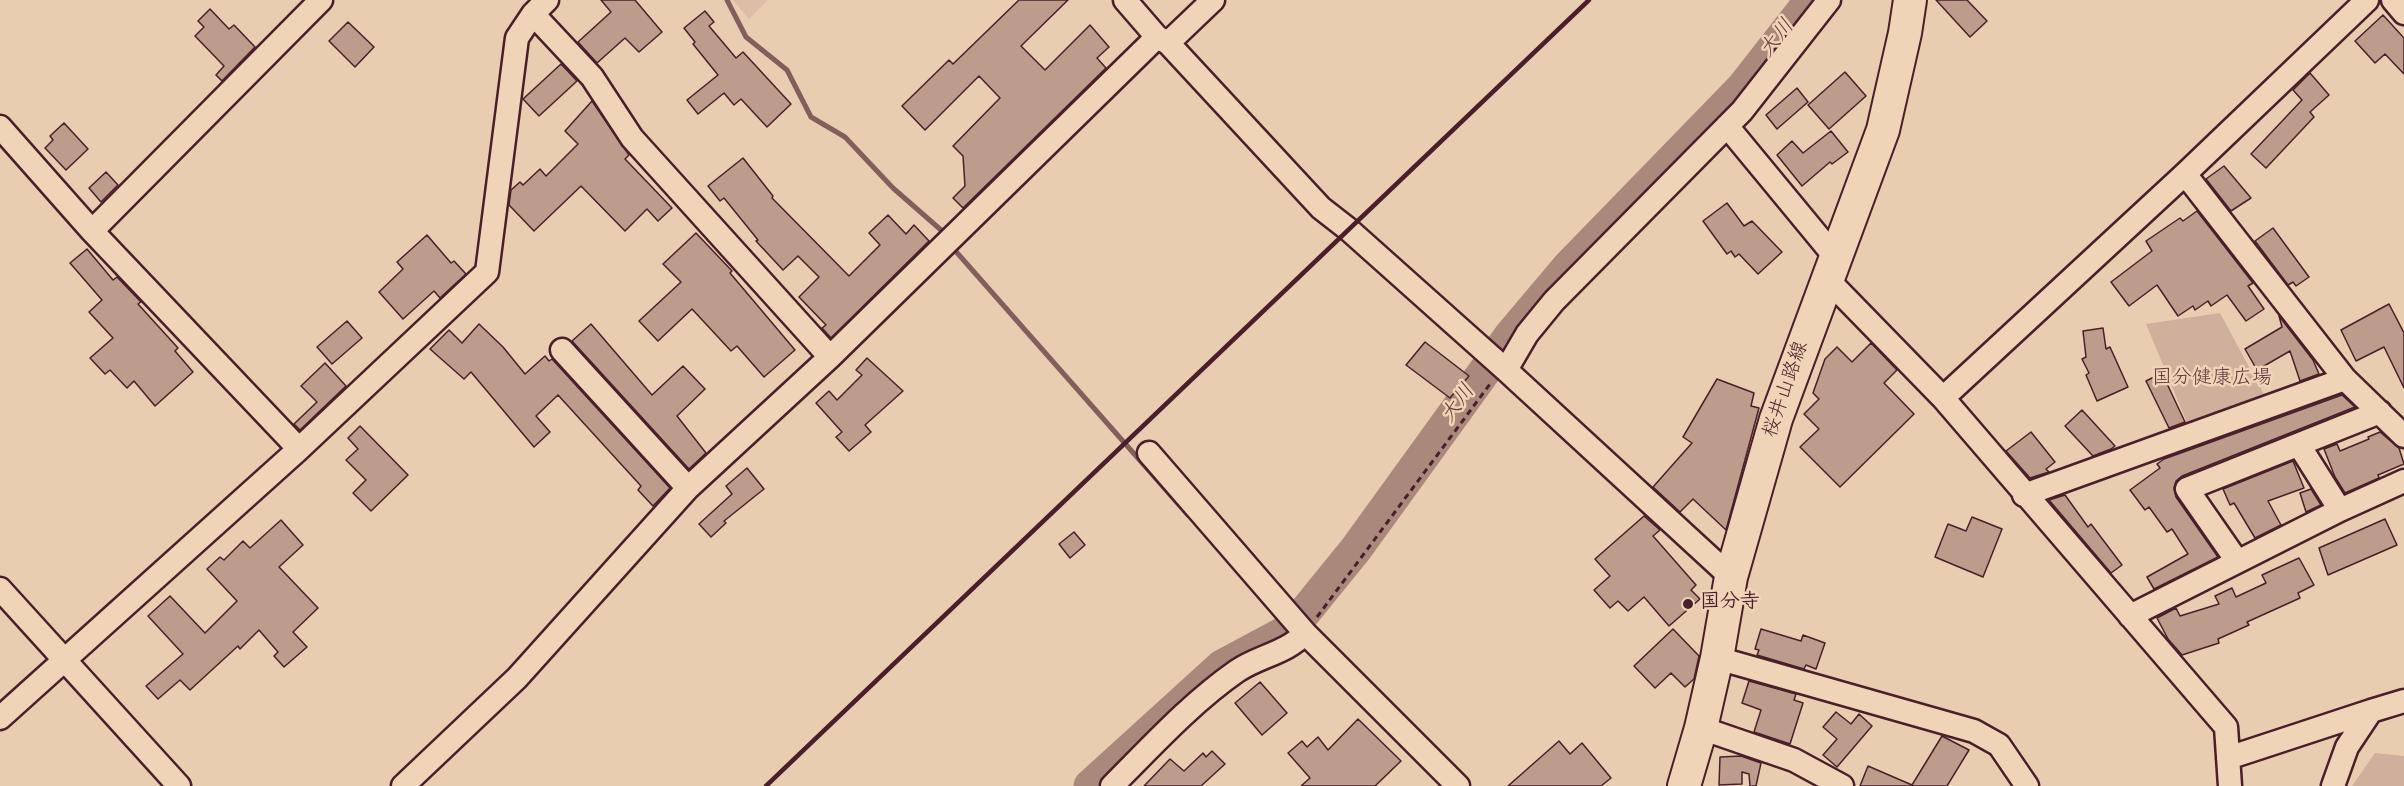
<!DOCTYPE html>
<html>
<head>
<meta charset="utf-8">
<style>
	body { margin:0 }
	canvas { display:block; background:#e9cdb1 }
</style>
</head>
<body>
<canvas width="2404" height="786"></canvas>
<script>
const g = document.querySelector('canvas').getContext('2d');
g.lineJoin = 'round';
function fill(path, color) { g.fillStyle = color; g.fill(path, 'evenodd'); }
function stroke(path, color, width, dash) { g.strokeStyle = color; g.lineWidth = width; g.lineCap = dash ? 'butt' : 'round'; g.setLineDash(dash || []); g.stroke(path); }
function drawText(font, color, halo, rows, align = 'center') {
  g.font = font + ' Dekko,"Klee One",sans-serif'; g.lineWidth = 5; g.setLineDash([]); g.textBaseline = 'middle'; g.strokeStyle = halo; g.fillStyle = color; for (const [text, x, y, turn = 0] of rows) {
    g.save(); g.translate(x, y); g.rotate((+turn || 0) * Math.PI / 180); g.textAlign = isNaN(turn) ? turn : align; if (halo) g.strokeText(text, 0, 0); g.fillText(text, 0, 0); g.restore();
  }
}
const built = new Path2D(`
	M733,0H768L749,19Z`);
const green = new Path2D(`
	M2220,313L2268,402L2190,430L2146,324Z
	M2375,753L2404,756V786H2352Z`);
const stream = new Path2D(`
	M727,0L746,37L787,70L811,117L845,137L893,188L941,230L945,237
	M952,247L1188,515`);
const river = new Path2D(`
	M1090,786L1222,666L1291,629L1356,549L1510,336L1569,266L1743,87L1811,0`);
const building = new Path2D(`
	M601,0H635L662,32L639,52L625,38L597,63L578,42L611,12Z
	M1019,0H1068L1021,46L1045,70L1090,25L1109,47L1097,58L1106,68L963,208L953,198L965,186L963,156L953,146L1000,98L979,76L925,130L902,106L949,60L953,64Z
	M1936,0H1967L1987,21L1970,37Z
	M210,9L229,29L234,25L255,47L222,81L216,75L224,66L195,36L204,27L198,21Z
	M705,11L714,22L709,26L736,58L743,52L791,104L767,127L741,99L734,105L724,93L698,114L687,100L718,75L693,44L695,42L684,28Z
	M2383,15L2404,38V74L2385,54L2375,63L2355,41Z
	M348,22L374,47L355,67L329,41Z
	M561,64L577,81L539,116L523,99Z
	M1845,72L1866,96L1829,129L1808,105Z
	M2310,73L2329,95L2310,112L2314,117L2266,168L2251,154L2302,100L2293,90Z
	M1797,88L1808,102L1777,129L1766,115Z
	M592,101L629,155L625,159L672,208L658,221L647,209L625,231L581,186L534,231L509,205L511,190L520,182L523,185L540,169L546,176L578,144L565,131Z
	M64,123L88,149L66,170L45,148L53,140L50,136Z
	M1831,131L1848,152L1832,164L1830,162L1802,186L1777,155L1792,141L1803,153Z
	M743,158L773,196L772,198L849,276L880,245L869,233L888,215L906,234L914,225L929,241L831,338L822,328L826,325L799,297L819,277L798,256L783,270L756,241L758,240L724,198L720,201L708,186Z
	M2224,166L2251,198L2231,211L2206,179Z
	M106,172L118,185L101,202L89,188Z
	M1727,203L1744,226L1752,221L1782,252L1758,274L1739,254L1735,257L1731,251L1727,254L1703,221Z
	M2197,211L2253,283L2248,286L2264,309L2246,321L2227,295L2211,306L2208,301L2195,310L2193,306L2178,316L2157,285L2129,306L2111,282L2152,251L2146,241L2180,218L2183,221Z
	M2273,228L2309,277L2296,286L2293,282L2288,285L2255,241Z
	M696,233L732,271L730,273L795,350L764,377L737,346L731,351L692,309L658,341L639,321L681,282L663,264Z
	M427,235L451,263L454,261L466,274L440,298L434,291L403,319L379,292L403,269L397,262Z
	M87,249L113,280L117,277L141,302L138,304L178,348L175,351L193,372L155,406L134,381L127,388L110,370L105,374L90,358L113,338L89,312L102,300L70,263Z
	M2389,304L2404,333V388L2384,347L2356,361L2341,330Z
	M2279,316L2313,360L2319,374L2300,381L2290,351L2257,370L2245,349L2282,327Z
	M347,321L362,338L332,364L317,347Z
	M479,324L503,347L525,374L545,356L549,361L552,359L670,488L653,506L638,490L641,486L558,395L536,416L550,432L534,447L471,372L464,379L430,349L449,330L462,343Z
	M591,324L652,395L683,366L705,389L677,416L706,453L689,469L572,341Z
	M2103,328L2106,349L2110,347L2128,387L2097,401L2086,375L2089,373L2082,359L2086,357L2083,331Z
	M1425,342L1469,376L1450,398L1406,365Z
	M1871,343L1897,370L1884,383L1914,414L1840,487L1800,447L1819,429L1804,414L1819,399L1813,393L1825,359L1837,347L1852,362Z
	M867,358L903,391L865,425L871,432L849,451L836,437L842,432L816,403L829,391L837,400L862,375L856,370Z
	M325,363L346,386L300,430L294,424L317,402L301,386Z
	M2162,373L2185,422L2169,428L2146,381Z
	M1717,379L1754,393L1751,406L1759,408L1726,530L1693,499L1680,512L1653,487L1692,443L1683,437Z
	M2342,395L2355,407L2182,476L2176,481L2174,488L2176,497L2218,557L2154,589L2147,577L2188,554L2172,529L2167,532L2149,507L2145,510L2130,490L2160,468L2157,464L2164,459Z
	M2082,410L2115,446L2111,449L2093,456L2065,426Z
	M360,426L408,475L371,511L353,493L366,480L346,460L358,449L348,438Z
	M2031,432L2055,462L2046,469L2049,472L2030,478L2006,451Z
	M2380,432L2399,448L2404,464L2378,475L2379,478L2345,493L2335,477L2324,449L2337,444L2340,451L2369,439L2368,437Z
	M2293,461L2304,488L2268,501L2281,525L2255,538L2234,503L2230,505L2223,489Z
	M747,468L764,489L724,521L726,523L711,537L699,524L732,494L726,486Z
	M2311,489L2321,505L2306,512L2300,493Z
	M2065,495L2088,527L2091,524L2122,565L2111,573L2049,500Z
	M1644,516L1660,530L1653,536L1696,585L1691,590L1700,599L1669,626L1644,597L1628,611L1618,601L1610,608L1594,590L1610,576L1595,559Z
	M1972,517L2002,529L1983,577L1935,557L1948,524L1966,531Z
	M2385,519L2397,545L2328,575L2319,548Z
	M281,520L303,545L279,567L318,608L293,632L307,647L284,667L274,656L278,652L259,630L240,649L238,646L190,690L180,680L158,699L146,686L183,654L148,616L170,596L205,633L237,601L207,569L220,557L224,560L243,541L250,548Z
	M1074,532L1085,545L1070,558L1059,544Z
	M2299,558L2314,585L2298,593L2300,598L2247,622L2249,625L2218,639L2219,643L2182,655L2168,639L2157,618L2176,608L2180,616L2219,604L2215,596L2232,588L2236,597L2266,583L2262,575Z
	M1673,629L1699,656L1694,679L1685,687L1671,673L1655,688L1634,666Z
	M1761,629L1801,641L1803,635L1825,643L1816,669L1806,665L1804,669L1757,655L1759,650L1755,649Z
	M1749,681L1796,694L1794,700L1803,703L1790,744L1754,732L1761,710L1742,703Z
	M1260,682L1287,713L1262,735L1235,703Z
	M1836,712L1851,724L1859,714L1872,726L1837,767L1823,755L1837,739L1823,727Z
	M1358,719L1401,761L1375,786H1301L1310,778L1288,753L1302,741L1307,747L1318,737L1328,750Z
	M1942,736L1969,750L1947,786H1860L1868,766L1912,785Z
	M1559,741L1570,754L1582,743L1611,778L1601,786H1508Z
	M1212,751L1225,764L1201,786H1144L1170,759L1184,771L1203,753L1206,757Z
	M1741,756L1761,763L1756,786H1750L1749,774L1742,772V784L1719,785L1720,757Z`);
const path = new Path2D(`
	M1317,617L1490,384`);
const street = new Path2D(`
	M1125,0L1157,37L1168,43L1321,208L1348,229L1506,370L1731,577
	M2393,0L2404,13
	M533,14L592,77L632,138L830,357
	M1168,43L1213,0
	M1727,126L1836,258
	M0,127L92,231L299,449
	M2185,174L2345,379L2404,436
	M92,231L321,0
	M1828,280L1943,398L2226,727L2230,786
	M562,350L688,488
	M1506,370L1527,334L1554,301L1742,111L1829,0
	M1943,398L2185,174L2367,0
	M2299,445L2340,510
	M1149,453L1305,633L1458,786
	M2024,495L2345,379
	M2237,561L2187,489L2380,412
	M0,589L179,786
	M2130,616L2340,510L2404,481
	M1717,658L1974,731L1999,745L2027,786
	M0,718L299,449L487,272L517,38L533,14L547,0
	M1701,728L1794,760L1842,786
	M2228,758L2371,711
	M403,786L517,678L688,488L830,357L1157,37
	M1112,786C1152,746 1191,703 1237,671C1259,656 1287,653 1305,633
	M2333,786L2347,747L2371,711L2404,701`);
const secondary = new Path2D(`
	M1684,786L1701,728L1717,658L1731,577L1776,419L1883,130L1905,33L1910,0`);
const rail = new Path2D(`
	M766,786L1589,0`);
const markers = [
	[1688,604,6,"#4a1f2b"]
];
const parkNames = [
	["国分健康広場",2212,380]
];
const streetNames = [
	["桜井山路線",1788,390,-71]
];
const poiNames = [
	["国分寺",1700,604]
];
const waterNames = [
	["大川",1779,40,-52],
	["大川",1460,405,-54]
];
fill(built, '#dcbea6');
fill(green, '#cfb09c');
stroke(stream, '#845e5c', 5);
stroke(river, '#aa887c', 33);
fill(building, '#bd9c8c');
stroke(building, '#4a1f2b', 1.5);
stroke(street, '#4a1f2b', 27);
stroke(secondary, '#4a1f2b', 36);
stroke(path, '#4a1f2b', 3, [6, 4.5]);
stroke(street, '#f0d4b7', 22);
stroke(secondary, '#f0d4b7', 32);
stroke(rail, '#4a1f2b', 4.5);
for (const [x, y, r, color] of markers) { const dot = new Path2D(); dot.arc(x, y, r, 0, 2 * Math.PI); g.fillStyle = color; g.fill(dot); stroke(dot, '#f0d4b7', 2); }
drawText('20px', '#5e353c', '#f0d4b7', parkNames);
drawText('20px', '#4a1f2b', '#f0d4b7', streetNames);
drawText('bold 20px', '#4a1f2b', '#f0d4b7', poiNames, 'left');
drawText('italic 21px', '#62393f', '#f0d4b7', waterNames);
</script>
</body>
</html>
